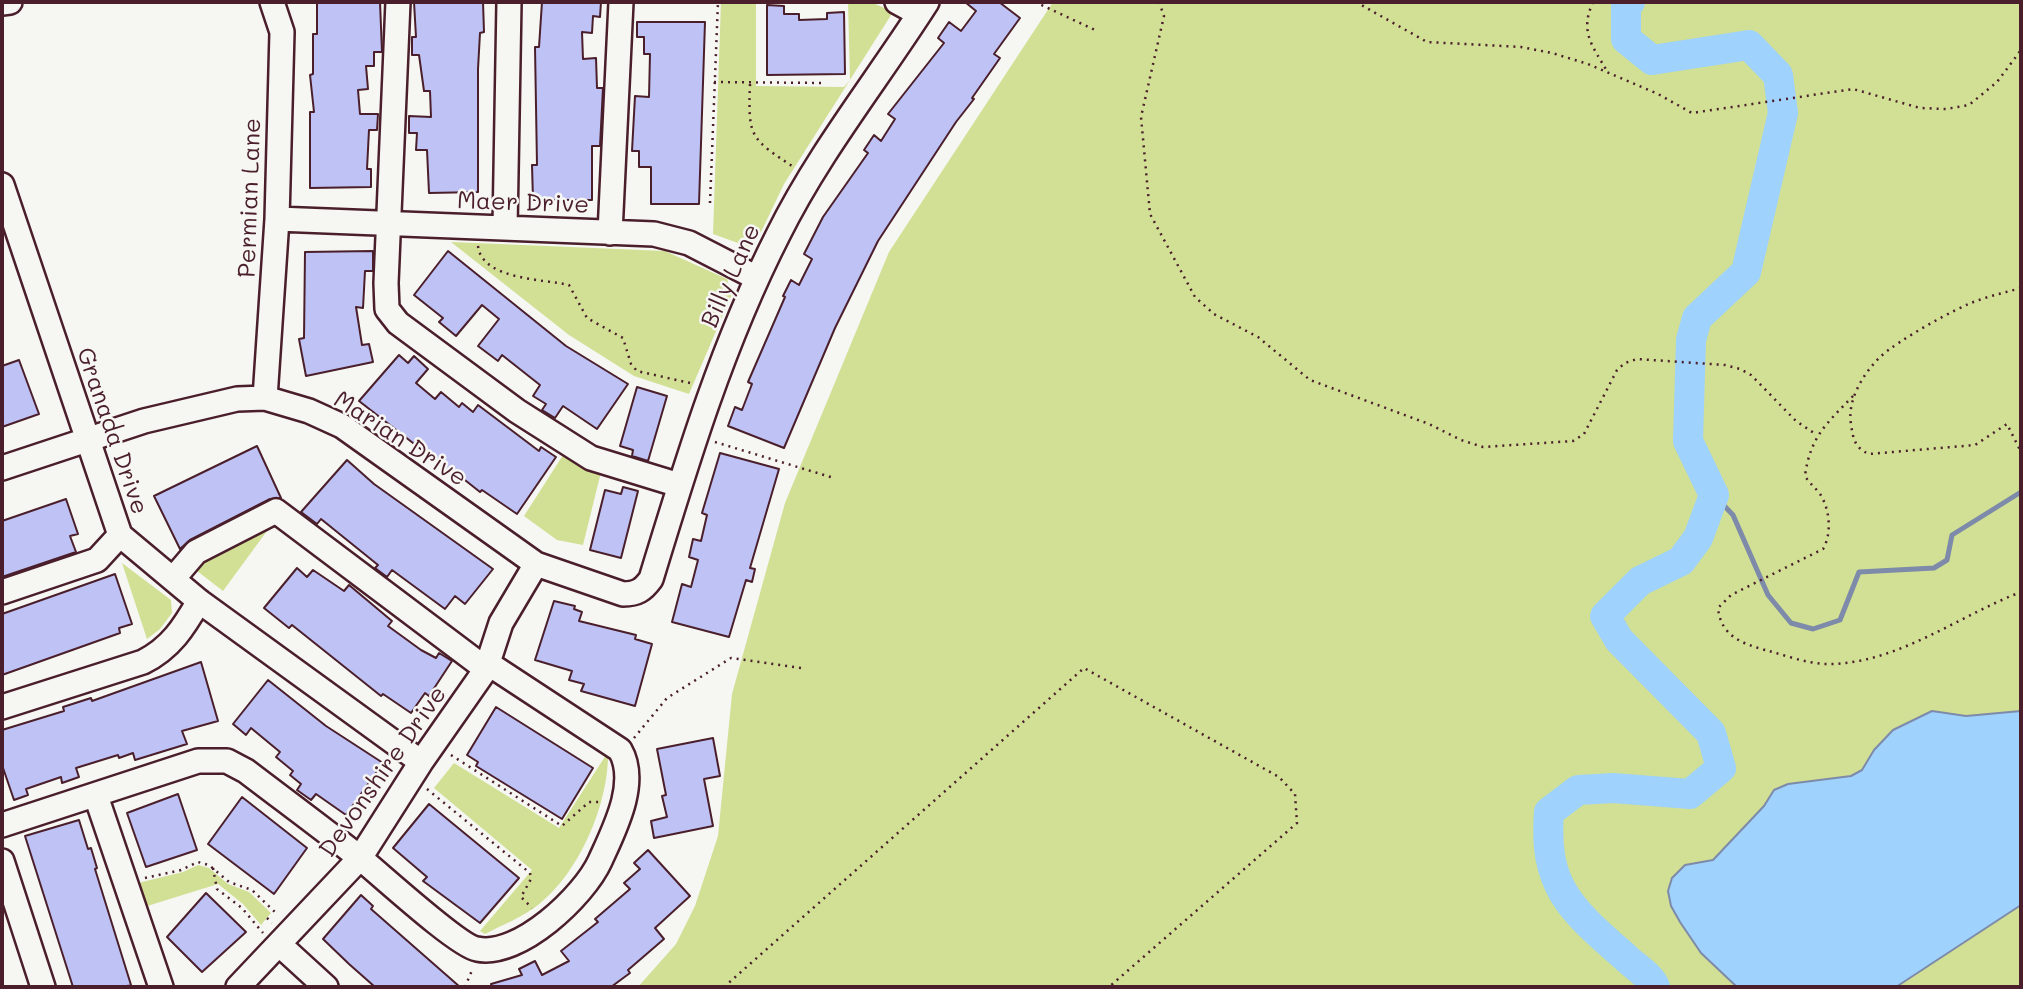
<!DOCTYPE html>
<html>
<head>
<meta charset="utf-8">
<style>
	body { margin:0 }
	#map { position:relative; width:2023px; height:989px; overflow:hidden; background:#f6f6f2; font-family:Mali,sans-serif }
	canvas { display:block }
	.frame { position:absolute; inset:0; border:4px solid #4a1f2b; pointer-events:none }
</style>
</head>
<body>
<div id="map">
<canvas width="2023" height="989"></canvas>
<div class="frame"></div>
</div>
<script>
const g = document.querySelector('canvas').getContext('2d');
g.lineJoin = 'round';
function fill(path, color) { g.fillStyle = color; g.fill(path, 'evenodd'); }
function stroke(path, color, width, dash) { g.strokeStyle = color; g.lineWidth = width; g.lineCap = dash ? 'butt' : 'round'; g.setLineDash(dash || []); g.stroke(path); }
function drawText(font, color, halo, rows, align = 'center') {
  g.font = font + ' Mali,sans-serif'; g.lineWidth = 5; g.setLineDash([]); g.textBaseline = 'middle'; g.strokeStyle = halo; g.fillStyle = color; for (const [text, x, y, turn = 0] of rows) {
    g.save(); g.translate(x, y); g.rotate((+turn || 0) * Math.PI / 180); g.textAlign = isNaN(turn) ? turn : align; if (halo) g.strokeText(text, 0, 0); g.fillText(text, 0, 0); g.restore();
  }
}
const green = new Path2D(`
	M721,2H756V86L844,87L850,80L848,2H871L893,12L784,184L761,232L749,247L713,234Z
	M1053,2H2021V987H638L676,944L695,906L718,836L732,694L785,503L889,252Z
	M451,242L665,251L727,279L732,294L689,394L634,376L569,335Z
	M565,452L601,472L583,545L557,540L524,516Z
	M275,520L223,591L192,567Z
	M122,563L171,600L172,613L160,629L147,639Z
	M608,752C609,804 579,873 538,905C523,917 502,925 485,934L480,931L532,870L434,788L454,763L559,828Z
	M198,865L209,868L228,884L249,892L271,913L261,925L243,904L218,884L144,907L138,883L183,872Z`);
const water = new Path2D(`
	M1932,711L1966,716L2021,711V905L1896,987H1737L1701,953L1680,922L1671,906L1668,891L1672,878L1685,865L1713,860L1764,806L1774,790L1788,784L1851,776L1862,770L1874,750L1893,730Z`);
const stream = new Path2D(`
	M1714,495L1733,515L1768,595L1791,623L1813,629L1840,620L1859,572L1934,568L1947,560L1952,535L2021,492`);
const river = new Path2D(`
	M1630,2L1626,5V39L1652,60L1749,45L1778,75L1783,113L1746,272L1697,318L1691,340L1688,441L1714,495L1698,538L1681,561L1640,581L1605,616L1619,640L1711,733L1721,768L1690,794L1613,788L1578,790L1549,812C1543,888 1572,910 1625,957C1634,966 1651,976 1655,987`);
const building = new Path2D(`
	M317,2H380L382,52H374V66H366L368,89L358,90L360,114H378L377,130H369L367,169H371V187L310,188V112H314L310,75L313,74V34H317Z
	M414,2H483L484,32L480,33L478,69V192L429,193L427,150H416L417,133H409V116L431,117L430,91H424L419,55H412V37H416Z
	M542,2H601L600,17L593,16L592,33L582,32L583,59L596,58L597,88H603L600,146H592V200H533L532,165H537L535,47H539Z
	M965,2H999L1020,18L994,54L1000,58L972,98L974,99L956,122L878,241L835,328L784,448L728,426L735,407L742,410L752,384L748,382L785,297L783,296L791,280L799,285L812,259L804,254L823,217L868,153L864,150L874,135L881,141L895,119L888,114L944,43L938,38L949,22L961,31L976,11Z
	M767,5L784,6V14H799V20L827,19V13L844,12L845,74L767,75Z
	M637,22H705L699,204H651V167H639V151H632L635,96L649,97L650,54H644V37H637Z
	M373,251V271H365L363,308L356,307L362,345L369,344L373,362L306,376L299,339L304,338L305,252Z
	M448,251L566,346L628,384L597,429L563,406L555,418L542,410L546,404L533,396L540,385L502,355L498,361L478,346L499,319L482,305L456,336L439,322L443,318L414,295Z
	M399,355L408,363L414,356L428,369L416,383L435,399L441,392L459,407L462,403L473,412L478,405L539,451L541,447L556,457L517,514L482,490L480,492L451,469L449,471L359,401Z
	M19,360L39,414L2,427V366Z
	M637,387L667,396L648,461L632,456L633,450L620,446Z
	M257,446L281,498L270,499L190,540L180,549L154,496Z
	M720,453L779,469L750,568L755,569L752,582L746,580L729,637L672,622L682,584L691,587L698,560L689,557L693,539L701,541L707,515L702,513Z
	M347,460L374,484L493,569L465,604L455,596L445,609L392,570L387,577L375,568L378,565L321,519L317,524L301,512Z
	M623,487L638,491L621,558L590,550L605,490L621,494Z
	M66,499L78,534L70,536L76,552L2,577V521Z
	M297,568L307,577L313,570L344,591L349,585L392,621L388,626L421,650L436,658L439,653L452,661L429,696L425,693L411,713L383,694L381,696L292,625L289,628L264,608Z
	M115,574L132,624L119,628L120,633L2,675V614Z
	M554,601L575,606L574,609L582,612L579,621L636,635L635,639L652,644L635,706L581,691L584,684L569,680L572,671L535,660Z
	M201,662L218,721L182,731L187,744L135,760L133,753L119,758L118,755L76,768L79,777L62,783L61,777L26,789L28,795L14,800L2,765V730L64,711L63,707L91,698L92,701Z
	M268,680L326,726L383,763L346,815L316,794L311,800L297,790L301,784L290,775L293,771L276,757L280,752L251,728L246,735L233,724Z
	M496,707L593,768L562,819L476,766L478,762L467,755Z
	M713,738L720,776L704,779L713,826L654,838L651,821L667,817L662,796L666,795L657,749Z
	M178,794L197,850L146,867L127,813Z
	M242,797L307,848L274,894L208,844Z
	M429,804L519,878L480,923L423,881L427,877L393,848Z
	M79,820L88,849L91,848L97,868L95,869L131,985L123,987H73L25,836Z
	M648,850L690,896L655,928L664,939L628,970L630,973L611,987H492L491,984L522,975L519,969L535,961L542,975L569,961L561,951L598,922L595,919L630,889L624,883L640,869L634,863Z
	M206,893L246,932L202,972L167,937Z
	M361,895L373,906L371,909L460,987H375L349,964L323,939Z`);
const path = new Path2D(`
	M1035,2L1095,30
	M1159,2L1164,16L1141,117L1150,214L1195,297L1214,314L1258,337L1310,380L1429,424L1461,440L1483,447L1573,441L1584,434L1617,370L1625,363L1637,359L1725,365L1740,369L1751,375L1796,421L1817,435
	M1356,2L1427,42L1521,47L1552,53L1588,64L1658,94L1692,113L1853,89L1920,108L1946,109L1969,105L1997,82L2021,50
	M1593,2C1579,33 1593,46 1608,73
	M714,82L826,83
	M750,84C748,138 750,138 795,168
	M710,203L718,2
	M478,246C482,280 544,279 569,285L587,318L623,338L631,364L637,371L690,383
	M2021,288C2007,292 1993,295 1979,300C1957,307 1897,341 1880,357C1863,374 1847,400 1851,424C1853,439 1855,448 1869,454L1975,445L2007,424L2021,452
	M1853,396C1827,423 1810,437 1805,476C1809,483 1815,487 1820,494C1830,509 1832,534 1823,549L1731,595L1718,608C1721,636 1741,643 1765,650C1785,655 1807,664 1828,664C1897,664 1958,616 2021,592
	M715,442L834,478
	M634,738L667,698L731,658L801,668
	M451,755L562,826L589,802H602
	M427,789L530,873L531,879L521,897L532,908
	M213,868L217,889L242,908L263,933
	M145,878L181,870L198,862L209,865L229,882L252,890L278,915
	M267,918L272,923
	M465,987L473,968
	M724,987L1084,668L1279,777L1295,794L1297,823L1109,987`);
const minor = new Path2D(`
	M398,2L386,283L387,309L398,323L517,411L591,458L679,485
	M897,2L919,14
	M2,3L10,2
	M2,185L120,535L199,601L421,762
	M277,219L654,234L689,243L757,278
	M505,228L509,2
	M610,233L621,2
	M265,398L277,219L282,32L272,2
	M2,468L144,421L237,399L265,398L309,411L342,426L536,564L623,594C637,594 643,590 651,579C687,461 722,345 778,235C819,152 878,79 927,2
	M173,579L196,552L276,511L486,669
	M2,592L97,560L120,535
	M2,707L143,662C171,648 184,627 199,601
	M96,796L161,987
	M2,825L198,761H227L246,771C284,800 322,828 360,858C381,875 458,946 477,949C519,958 584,896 600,861C614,830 639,783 620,750L489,664
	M2,861L43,987
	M280,945L326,987
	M238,987L360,858L421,762L486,669L501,623L536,564`);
const streetNames = [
	["Permian Lane",250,198,-88],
	["Maer Drive",523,203,2],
	["Billy Lane",731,276,-66],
	["Granada Drive",112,431,71],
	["Marian Drive",400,439,33],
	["Devonshire Drive",383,772,-55]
];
fill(green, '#d1e094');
fill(water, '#9fd2fd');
stroke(water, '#7d8aa9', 2);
stroke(stream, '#7d8aa9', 5);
stroke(river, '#9fd2fd', 30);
fill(building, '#bfc2f4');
stroke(building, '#4a1f2b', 2);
stroke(minor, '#4a1f2b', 28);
stroke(path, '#4a1f2b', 2.5, [2, 5]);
stroke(minor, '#f6f6f2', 23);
drawText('24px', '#4a1f2b', '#f6f6f2', streetNames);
</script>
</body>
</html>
